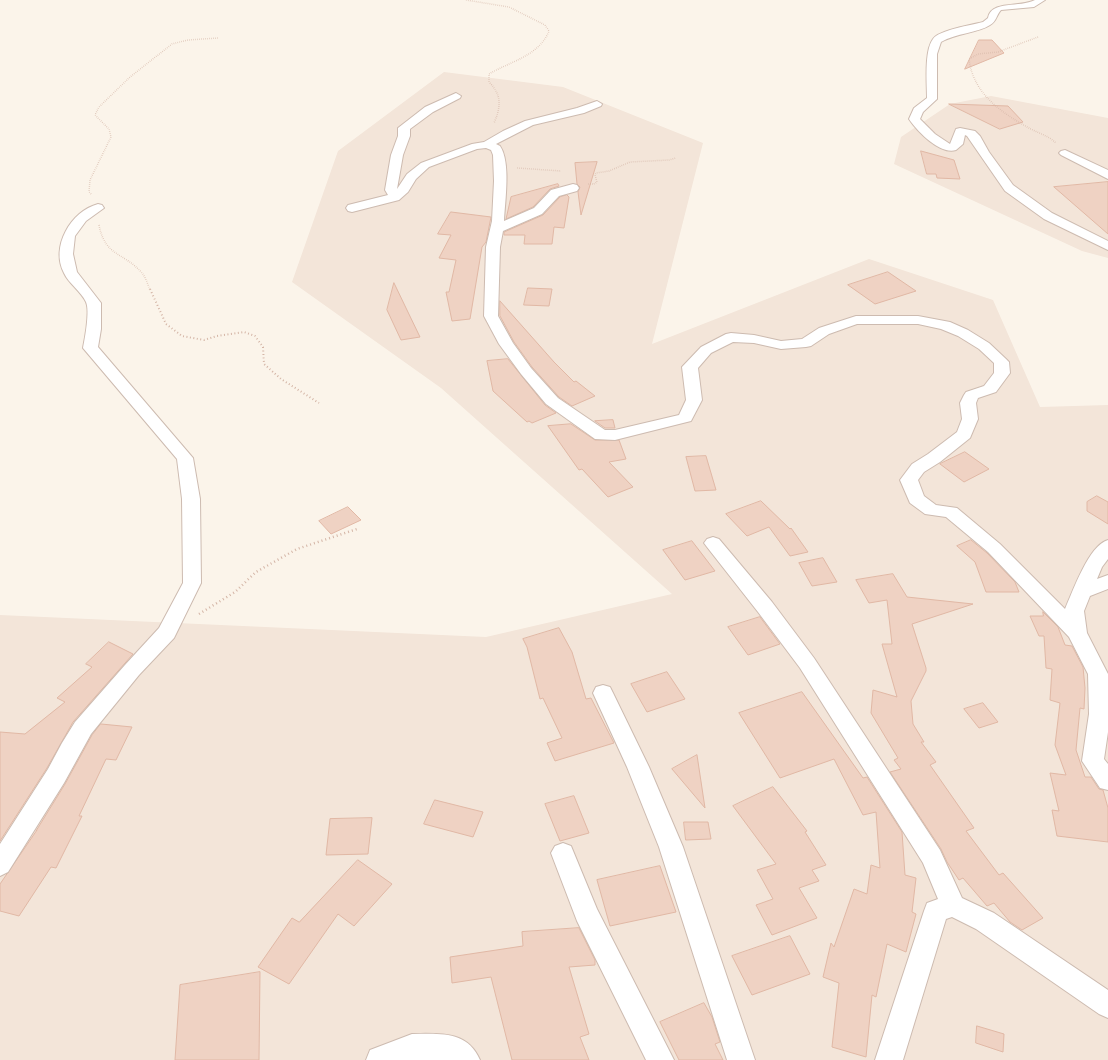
<!DOCTYPE html>
<html>
<head>
<meta charset="utf-8">
<style>
	body { margin:0 }
	canvas { display:block; background:#fbf4ea }
</style>
</head>
<body>
<canvas width="1108" height="1060"></canvas>
<script>
const g = document.querySelector('canvas').getContext('2d');
g.lineJoin = 'round';
function fill(path, color) { g.fillStyle = color; g.fill(path, 'evenodd'); }
function stroke(path, color, width, dash) { g.strokeStyle = color; g.lineWidth = width; g.lineCap = dash ? 'butt' : 'round'; g.setLineDash(dash || []); g.stroke(path); }
const residential = new Path2D(`
	M444,72L563,87L703,143L652,344L869,259L993,300L1040,407L1108,405V1060H0V615L486,637L672,594L441,388L292,282L338,151Z
	M991,96L1108,118V258L1082,251L894,164L901,137L950,104Z`);
const building = new Path2D(`
	M979,40H992L1004,53L965,69Z
	M949,104L1008,106L1023,122L1000,129Z
	M921,151L954,160L960,179L937,178L936,174H927Z
	M597,162L581,215L578,192L580,187L577,184L575,163Z
	M1108,182V234L1054,187Z
	M558,184L559,186L550,189L533,207L506,219L511,197Z
	M567,195L569,197L564,228L554,227L552,244H524L525,235H504V232L543,215L560,197Z
	M451,212L491,217L486,242L482,247L470,319L452,321L446,292H449L456,260L439,258L451,235L438,234Z
	M888,272L916,291L875,304L848,285Z
	M394,283L406,308L420,337L401,340L387,310Z
	M528,288L552,289L549,306L524,305Z
	M500,301L554,362L574,382L576,381L595,396L572,406L559,397L532,367L514,342L500,316Z
	M508,359L545,405L556,413L532,423L529,421L527,422L493,391L487,361Z
	M613,420L615,428H605L595,421Z
	M571,424L595,440H619L626,459L609,462L633,487L608,497L582,469L579,470L548,426Z
	M965,452L989,469L964,482L940,464Z
	M706,456L716,490L695,491L686,457Z
	M1097,496L1108,502V524L1087,511V502Z
	M761,501L790,529L791,528L808,552L790,556L769,527L747,536L726,514Z
	M348,507L361,520L331,534L319,521Z
	M971,540L987,553L1015,582L1019,592H986L975,562L957,546Z
	M692,541L715,571L685,580L663,550Z
	M823,558L837,582L812,586L799,563Z
	M893,574L907,597L973,604L912,624L926,668V671L911,701L913,724L924,742H921L936,762L930,765L974,828L966,831L999,875L1003,873L1043,918L1022,930L1010,922L994,903L987,906L963,878L959,880L947,862L941,849L890,772L901,769L894,760L898,758L871,713L873,690L897,697L882,644H892L887,600L869,603L856,580Z
	M1043,612L1058,627L1065,645L1072,646L1083,667L1085,688L1084,709L1080,708L1076,750L1085,777H1091L1099,789L1103,790L1108,808V842L1057,836L1052,810L1059,811L1050,773L1066,775L1055,745L1060,703L1050,700L1052,669L1046,668L1044,636H1039L1030,616H1043Z
	M760,617L780,644L748,655L728,627Z
	M559,628L572,652L586,699L591,698L614,743L555,761L547,743L562,738L543,698L540,699L527,647L523,639Z
	M109,642L133,654L73,722L47,768L0,841V732L25,734L65,702L57,698L92,667L86,664Z
	M667,672L685,699L647,712L631,684Z
	M802,692L863,778L867,777L902,832L905,875L916,878L912,912L916,914L906,952L887,944L876,997L872,995L866,1057L832,1047L839,983L823,977L831,943L834,947L854,889L867,894L871,865L880,868L876,812L863,815L834,759L780,778L739,713Z
	M983,703L998,722L979,728L964,709Z
	M101,724L132,727L116,760L106,759L79,816H82L56,868L51,867L19,916L0,911V884L37,830L36,831L65,784L92,735Z
	M697,755L705,808L672,769Z
	M773,787L807,831L805,832L826,865L812,870L819,881L799,888L817,918L772,935L756,905L773,899L757,870L776,864L733,806Z
	M574,796L589,833L560,841L545,804Z
	M435,800L483,812L473,837L424,824Z
	M372,818L368,854L326,855L330,819Z
	M684,822H708L711,839L686,840Z
	M358,860L392,884L354,926L338,914L289,984L258,967L292,918L299,922Z
	M660,866L676,912L610,926L597,880Z
	M579,928L595,960V965L569,967L589,1034L580,1037L589,1060H512L491,977L452,983L450,957L523,946L522,932Z
	M790,936L810,974L752,995L732,956Z
	M260,972L259,1060H175L180,985Z
	M704,1003L712,1017L720,1042L715,1044L723,1060H679L660,1022Z
	M977,1026L1004,1034L1003,1052L976,1043Z`);
const pathFar2 = new Path2D(`
	M466,0L509,7L545,25L549,31C539,56 511,61 489,74V82C502,95 501,107 494,123
	M1038,37L998,52L978,54L969,59C973,93 1000,112 1029,128C1038,133 1049,136 1056,143
	M517,168L561,171
	M588,184H594L597,182L595,175L596,173L609,171L630,162L669,160L676,158
	M91,194L89,192L90,180L111,137L109,129L95,115L99,107L130,77L172,44L188,40L218,38
	M99,225C105,257 124,252 142,273C146,278 148,285 150,290`);
const pathFar1 = new Path2D(`
	M150,289L166,324L182,336L204,340L217,336L244,332L255,336L263,347L264,364L281,379L319,403`);
const path = new Path2D(`
	M199,614L235,592L256,572L297,549L357,529`);
const street = new Path2D(`
	M1035,0H1045L1034,7L1001,10C996,15 997,21 990,25C978,33 956,33 941,42L937,54V99L923,112L920,119L935,134L950,144L956,129L960,128L975,131L980,136L989,152L1013,185L1052,213L1108,241V250L1044,219L1005,191L967,136L965,135L963,144L956,150C940,155 917,131 909,119L914,108L927,98C927,83 924,51 933,39C939,30 972,25 983,22L988,18C991,0 1020,8 1035,0Z
	M456,93L461,96L460,98L433,112L410,129V136L403,155L397,189L407,174L421,163L472,144L484,142L503,131L525,121L577,108L597,101L602,104L601,106L584,113L533,125L496,144L500,146C511,162 505,201 504,221L534,208L551,190L573,184L577,185L579,188L577,191L559,196L542,214L503,231L500,247L498,316L513,343L531,368L558,398L605,430H615L679,415L686,400L682,367L701,347L726,334L731,333L754,335L781,341L802,339L819,328L856,316H918L950,322L968,330L989,343L1006,359L1009,362L1010,373L996,392L978,398L976,403L978,419L970,438L940,462L924,472L918,480L924,496L936,505L957,508L1000,544L1065,609C1073,591 1089,545 1108,540V559L1102,567L1097,579L1108,575V589L1090,596L1084,611L1087,633L1108,674V732L1104,759L1108,764V790L1100,788L1082,761L1089,714L1088,674L1069,637L988,552L946,517L925,514L910,503L900,480L912,464L928,454L957,432L962,419L960,403L964,395L966,392L984,386L994,373V363L979,349L958,336L941,329L918,324H857L829,334L811,346L806,347L781,349L754,343L733,342L711,353L698,368L702,400L691,421L615,440L595,439L546,404L521,374L499,344L484,316L486,247L492,221L494,181L493,155L491,150L486,148L477,149L429,167L416,179L408,192L399,200L352,212L348,211L346,208L348,205L388,195L385,190L391,155L398,136V128L425,107Z
	M1065,150L1108,170V179L1061,155L1059,153L1061,151Z
	M98,204L102,205L104,208L86,221L75,236L73,254L77,272L101,303V329L98,347L193,458L200,499L201,583L174,638L139,675L91,734L64,783L8,872L0,876V844L48,769L62,743L75,722L125,665L159,628L183,583L182,499L177,459L83,348C85,338 90,311 86,302C81,291 69,284 64,273C50,247 71,211 98,204Z
	M713,537L719,539L772,602L814,658L940,850L962,898L994,913L1108,990V1018L1099,1014L976,929L952,917L946,919L903,1060H875L924,911L927,903L938,899L923,863L800,668L758,612L707,547L704,543L707,539Z
	M603,685L610,687L613,693L649,767L683,847L755,1060H727L659,847L627,767L593,693L596,687Z
	M563,843L571,846L597,909L674,1060H646L577,921L551,853L555,846Z
	M412,1034C439,1034 467,1030 480,1060H366L370,1050Z`);
fill(residential, '#f3e5d9');
fill(building, '#efd2c3');
stroke(building, '#e1b8a5', 1);
stroke(street, '#cdbbb0', 2);
stroke(pathFar2, '#d4b5a6', 1.5, [0.5, 1.5]);
stroke(pathFar1, '#d4b5a6', 2, [1, 2.5]);
stroke(path, '#d4b5a6', 2.5, [1, 3]);
fill(street, '#fff');
</script>
</body>
</html>
